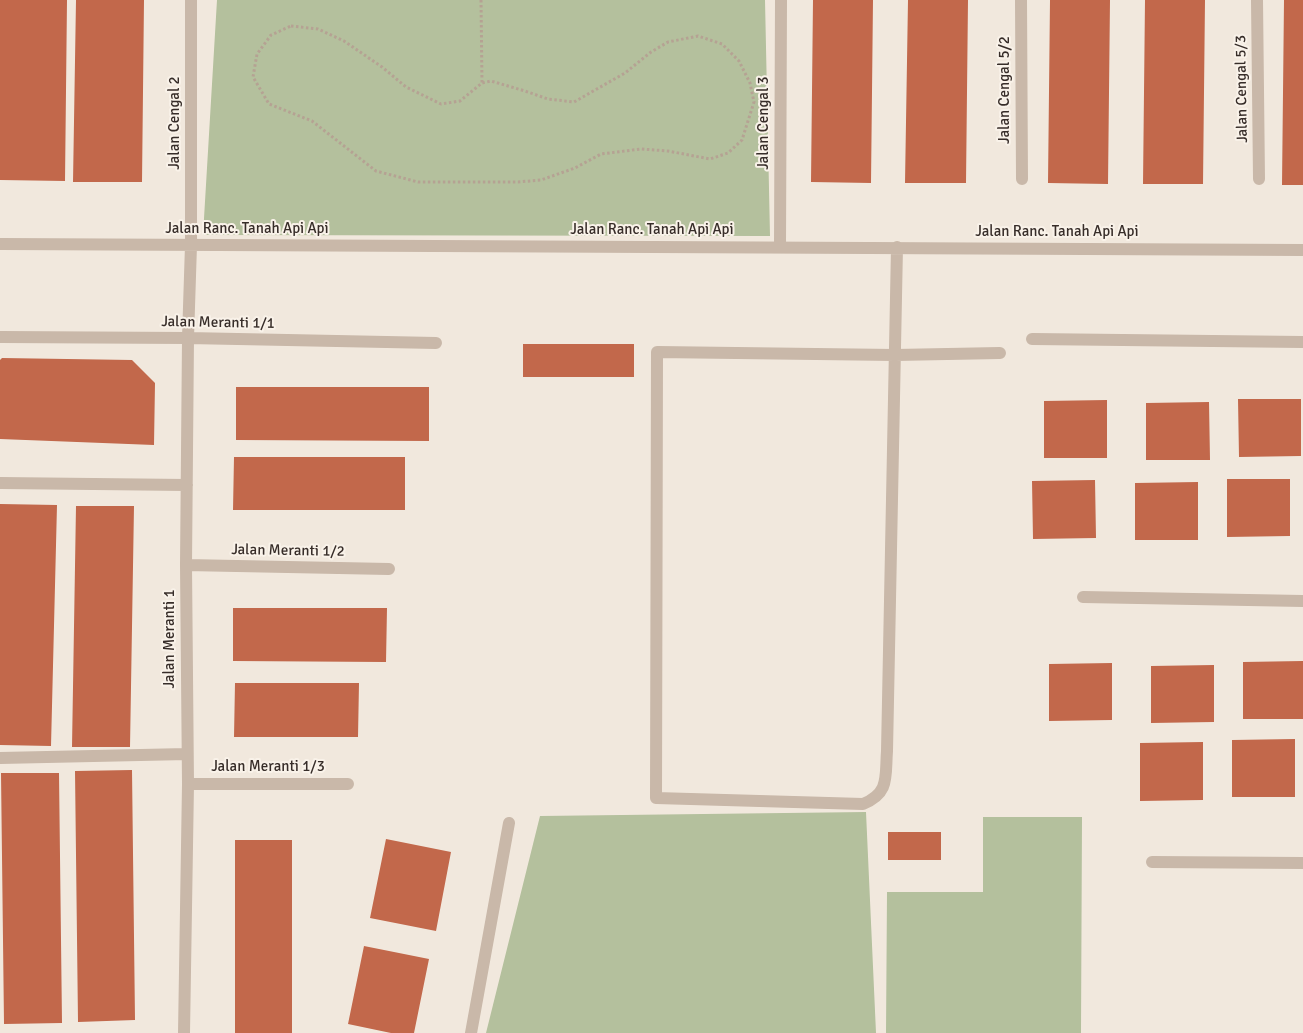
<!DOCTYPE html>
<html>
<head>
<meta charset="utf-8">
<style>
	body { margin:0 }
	canvas { display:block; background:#f1e8dd }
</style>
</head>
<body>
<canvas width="1303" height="1033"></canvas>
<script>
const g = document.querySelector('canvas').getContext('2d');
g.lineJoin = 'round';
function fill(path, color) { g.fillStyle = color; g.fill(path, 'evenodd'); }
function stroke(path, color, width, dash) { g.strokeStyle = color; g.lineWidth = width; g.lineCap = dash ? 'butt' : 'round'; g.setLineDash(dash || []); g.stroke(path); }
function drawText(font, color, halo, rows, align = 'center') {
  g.font = font + ' Signika,sans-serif'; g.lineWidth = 4; g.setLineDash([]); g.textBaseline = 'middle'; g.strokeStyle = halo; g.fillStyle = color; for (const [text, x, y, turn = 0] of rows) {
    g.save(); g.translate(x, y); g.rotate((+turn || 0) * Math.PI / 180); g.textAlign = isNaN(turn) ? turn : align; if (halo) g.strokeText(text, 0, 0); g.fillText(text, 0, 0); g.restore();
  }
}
const green = new Path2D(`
	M217,0H765L770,236L203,235Z
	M866,812L876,1033H486L540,816Z
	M983,817H1082L1081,1033H886L887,892H983Z`);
const building = new Path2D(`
	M0,0H67L65,181L0,180Z
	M76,0H144L142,182H73Z
	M813,0H873L871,183L811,182Z
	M908,0H968L966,183H905Z
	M1050,0H1110L1108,184L1048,183Z
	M1145,0H1205L1203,184H1143Z
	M1284,0H1303V185H1282Z
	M523,344H634V377H523Z
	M2,358L132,360L155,383L154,445L0,439V360Z
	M236,387H429V441L236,440Z
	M1238,399H1301V456L1239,457Z
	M1107,400V458H1044V401Z
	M1209,402L1210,460H1146V403Z
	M234,457H405V510H233Z
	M1227,479H1290V536L1227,537Z
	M1095,480L1096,538L1033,539L1032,481Z
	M1198,482V540H1135V483Z
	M0,504L57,505L51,746L0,745Z
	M76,506H134L130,747H72Z
	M233,608H387L386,662L233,661Z
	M1303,661V719H1243V662Z
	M1112,663V720L1049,721V664Z
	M1214,665V722L1151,723V666Z
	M235,683H359L358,737H234Z
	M1295,739V797H1232V740Z
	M1203,742V800L1140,801V743Z
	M132,770L135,1020L78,1022L75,771Z
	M1,773H59L62,1023L4,1024Z
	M888,832H941V860H888Z
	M386,839L451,852L436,931L370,918Z
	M235,840H292V1033H235Z
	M364,946L429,959L414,1033H391L348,1024Z`);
const path = new Path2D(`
	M481,0L482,83
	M291,26L318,29L344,41L382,67L406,87L441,104L460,101L482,83L491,81L525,91L548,99L574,102L625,73L651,52L668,42L698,36L722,44L739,61L750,83L754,102L742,140L728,153L710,159L668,151L641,149L601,154L575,168L541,180L518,182H418L376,171L312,121L269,104L253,77L257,54L271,35Z`);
const minor = new Path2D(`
	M1021,0L1022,179
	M1257,0L1259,179
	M0,244L1303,250
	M780,246L781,0
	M897,247L887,751C885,777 890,793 863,804L656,798L657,352L895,355L1000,353
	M0,337L188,338L436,343
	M1032,339L1303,342
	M0,483L187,485
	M186,565L389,569
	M1083,597L1303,601
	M0,758L187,754
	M188,784H348
	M1152,862L1303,863
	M184,1033L188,784L186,565L188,338L191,245V0
	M471,1033L509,823`);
const streetNames = [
	["Jalan Cengal 5/3",1242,89,-91],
	["Jalan Cengal 5/2",1005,90,-90],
	["Jalan Cengal 2",175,123,-90],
	["Jalan Cengal 3",764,123,-90],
	["Jalan Ranc. Tanah Api Api",247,229],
	["Jalan Ranc. Tanah Api Api",652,230],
	["Jalan Ranc. Tanah Api Api",1057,232],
	["Jalan Meranti 1/1",218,323,1],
	["Jalan Meranti 1/2",288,551,1],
	["Jalan Meranti 1",170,639,-90],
	["Jalan Meranti 1/3",268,767]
];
fill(green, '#b4c09d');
fill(building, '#c2684b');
stroke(path, '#b5a293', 3, [2.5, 2.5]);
stroke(minor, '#c9b8a9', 12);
drawText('15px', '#372d29', '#f9f2e9', streetNames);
</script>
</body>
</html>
